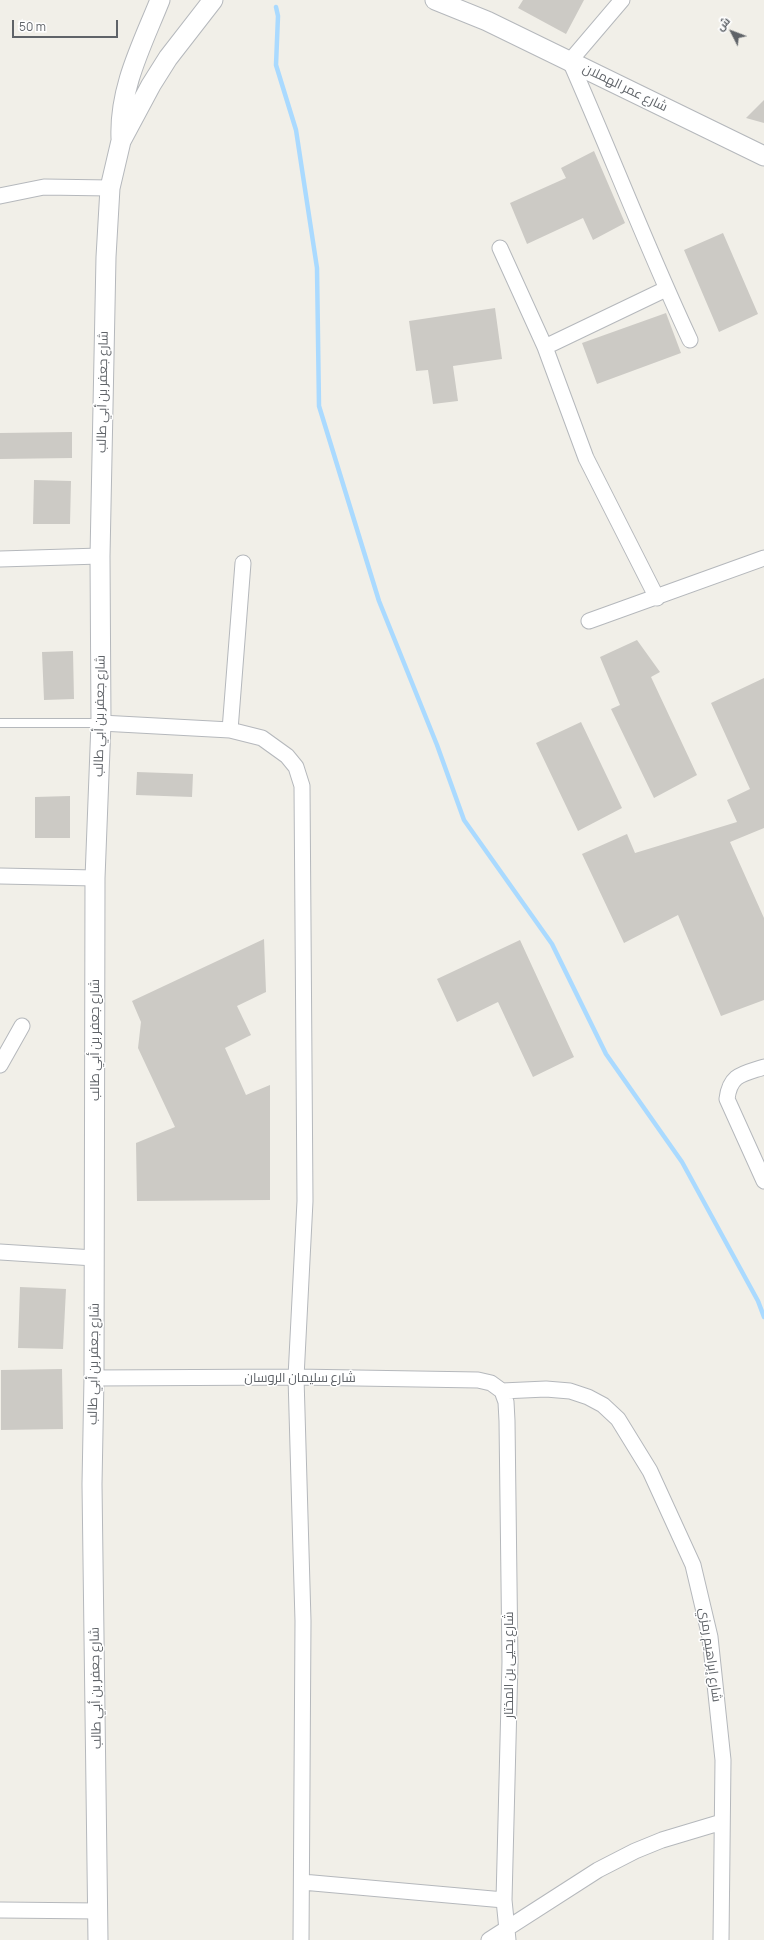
<!DOCTYPE html>
<html>
<head>
<meta charset="utf-8">
<style>
	body { margin:0 }
	#map { position:relative; width:764px; height:1940px; overflow:hidden; background:#f1efe8; font-family:Manrope,Cairo,sans-serif }
	canvas { display:block }
	.north { position:absolute; left:712px; top:12px; width:40px; height:40px; -webkit-text-stroke:3px #fff; paint-order:stroke; rotate:312deg; font-size:11px; font-weight:700; line-height:16px; text-align:center; color:#5f6368 }
	.north::after { content:''; display:block; margin:auto; width:14px; height:18px; background:#5f6368; clip-path:polygon(50% 0,100% 100%,50% 72%,0 100%) }
	.scale { position:absolute; left:12px; top:20px; width:106px; height:18px; box-sizing:border-box; border:2px solid #5f6368; border-top:0; padding-left:5px; font-size:12px; line-height:14px; white-space:nowrap; color:#5f6368; -webkit-text-stroke:3px #fff; paint-order:stroke }
</style>
</head>
<body>
<div id="map">
<canvas width="764" height="1940"></canvas>
<div class="north">ش</div>
<div class="scale">50 m</div>
</div>
<script>
const g = document.querySelector('canvas').getContext('2d');
g.lineJoin = 'round';
function stroke(path, color, width, dash) { g.strokeStyle = color; g.lineWidth = width; g.lineCap = dash ? 'butt' : 'round'; g.setLineDash(dash || []); g.stroke(path); }
function fill(path, color) { g.fillStyle = color; g.fill(path, 'evenodd'); }
function drawText(font, color, halo, rows, align = 'center') {
  g.font = font + ' Manrope,Cairo,sans-serif'; g.lineWidth = 3; g.setLineDash([]); g.textBaseline = 'middle'; g.strokeStyle = halo; g.fillStyle = color; for (const [text, x, y, turn = 0] of rows) {
    g.save(); g.translate(x, y); g.rotate((+turn || 0) * Math.PI / 180); g.textAlign = isNaN(turn) ? turn : align; if (halo) g.strokeText(text, 0, 0); g.fillText(text, 0, 0); g.restore();
  }
}
const stream = new Path2D(`
	M276,7L278,16L276,65L296,130L317,268L319,406L379,601L437,745L464,820L552,944L606,1054L682,1162L758,1301L764,1317`);
const building = new Path2D(`
	M523,0H584L566,34L518,8Z
	M764,100V123L746,118Z
	M594,151L625,223L593,240L583,218L527,244L510,203L566,178L561,168Z
	M723,233L758,314L719,332L684,250Z
	M495,308L502,359L453,366L458,401L433,404L428,370L416,371L409,321Z
	M666,313L681,353L597,384L582,343Z
	M72,432V458L0,459V433Z
	M34,480L71,481L70,524H33Z
	M637,640L660,672L651,677L697,775L654,798L611,709L620,705L600,657Z
	M73,651L74,699L44,700L42,652Z
	M764,678V828L730,842L764,918V1000L721,1016L678,915L624,943L582,854L627,834L635,853L737,822L727,800L750,789L711,703Z
	M581,722L622,808L578,831L536,743Z
	M137,772L193,774L192,797L136,795Z
	M70,796V838H35V797Z
	M264,939L266,992L237,1006L251,1035L225,1048L246,1095L270,1085V1200L137,1201L136,1143L175,1127L138,1048L141,1022L132,1001Z
	M520,940L574,1057L533,1077L498,1002L457,1022L437,979Z
	M20,1287L66,1289L63,1349L18,1348Z
	M62,1369L63,1429L1,1430V1370Z`);
const service = new Path2D(`
	M0,723H101`);
const minor = new Path2D(`
	M622,0L570,61C611,154 647,248 690,340
	M0,196L44,187L110,188
	M500,248L545,347L586,458L657,598
	M545,347L666,289
	M0,559L100,556
	M589,621L764,558
	M101,723L230,730L262,738L287,756L296,767L302,786L305,1201L296,1377L303,1621L301,1940
	M230,730L243,563
	M0,876L95,878
	M0,1065L22,1026
	M764,1067C743,1074 730,1074 727,1099L764,1181
	M0,1252L94,1258
	M94,1378L296,1377L478,1380L491,1383L502,1391
	M502,1391L546,1389L570,1391L588,1397L603,1405L618,1419L650,1471L693,1565L710,1637L723,1760L721,1940
	M502,1391L506,1402L507,1421L510,1662L504,1900L508,1940
	M302,1882L504,1900
	M0,1910L99,1911
	M489,1940L598,1870L635,1851L662,1840L722,1822`);
const tertiary = new Path2D(`
	M435,0L487,21L764,156
	M121,138C119,88 142,45 160,0
	M98,1940L92,1484L94,1378L95,878L101,723L100,556L106,257L110,188L121,141L151,85L168,58L213,0`);
const streetNames = [
	["شارع عمر الهملان",625,88,26],
	["شارع جعفر بن أبي طالب",103,392,-89],
	["شارع جعفر بن أبي طالب",100,716,-89],
	["شارع جعفر بن أبي طالب",95,1040,-90],
	["شارع جعفر بن أبي طالب",94,1364,-89],
	["شارع سليمان الروسان",300,1378],
	["شارع إبراهيم رمزي",710,1655,82],
	["شارع يحيى بن المختار",509,1665,-90],
	["شارع جعفر بن أبي طالب",96,1688,-91]
];
stroke(stream, '#aadaff', 4.5);
fill(building, '#cccac5');
stroke(service, '#b5b8bc', 10);
stroke(minor, '#b5b8bc', 17);
stroke(tertiary, '#b5b8bc', 21);
stroke(service, '#fff', 8);
stroke(minor, '#fff', 15);
stroke(tertiary, '#fff', 19);
drawText('13px', '#5f6368', '#fff', streetNames);
</script>
</body>
</html>
